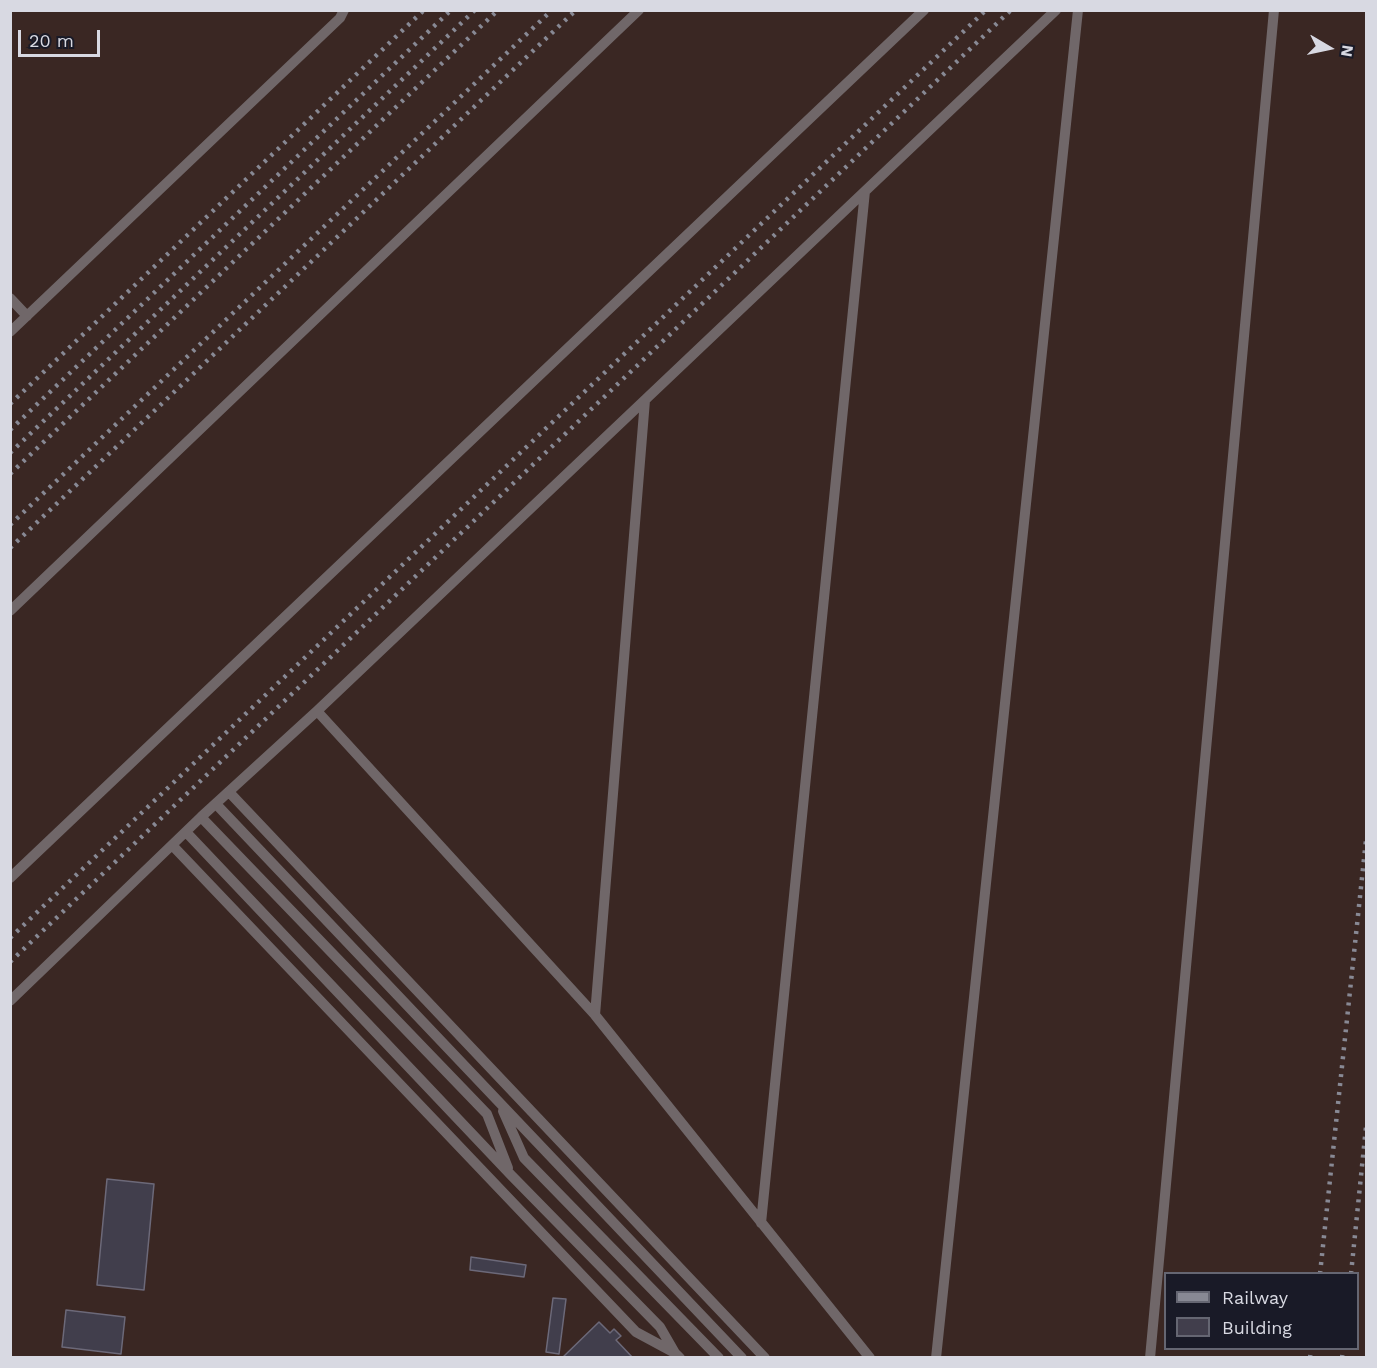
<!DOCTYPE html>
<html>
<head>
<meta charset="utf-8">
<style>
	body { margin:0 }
	#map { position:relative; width:1377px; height:1368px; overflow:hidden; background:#222331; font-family:"Work Sans",sans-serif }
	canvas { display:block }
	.frame { position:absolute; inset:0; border:12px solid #d8d9e2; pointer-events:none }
	.legend { position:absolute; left:1164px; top:1272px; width:195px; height:78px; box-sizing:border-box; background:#191a27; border:2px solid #656672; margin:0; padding:8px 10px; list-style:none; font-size:18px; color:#d8d9e2 }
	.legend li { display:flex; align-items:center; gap:12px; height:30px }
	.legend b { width:30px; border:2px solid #656672 }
	.north { position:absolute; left:1299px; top:18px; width:60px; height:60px; -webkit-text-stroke:4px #191a27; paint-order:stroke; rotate:99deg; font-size:16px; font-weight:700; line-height:24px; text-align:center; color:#d8d9e2 }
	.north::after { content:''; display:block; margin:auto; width:21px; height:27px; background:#d8d9e2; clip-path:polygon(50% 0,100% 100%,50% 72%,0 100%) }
	.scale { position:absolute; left:18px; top:30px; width:82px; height:27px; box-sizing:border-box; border:3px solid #d8d9e2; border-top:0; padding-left:8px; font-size:18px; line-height:21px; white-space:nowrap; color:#d8d9e2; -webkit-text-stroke:4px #191a27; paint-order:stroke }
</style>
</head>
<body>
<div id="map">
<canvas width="1377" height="1368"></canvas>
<div class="frame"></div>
<ul class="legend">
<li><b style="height:8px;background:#888994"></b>Railway</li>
<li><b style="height:16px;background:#413e4c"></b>Building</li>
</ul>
<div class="north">N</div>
<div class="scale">20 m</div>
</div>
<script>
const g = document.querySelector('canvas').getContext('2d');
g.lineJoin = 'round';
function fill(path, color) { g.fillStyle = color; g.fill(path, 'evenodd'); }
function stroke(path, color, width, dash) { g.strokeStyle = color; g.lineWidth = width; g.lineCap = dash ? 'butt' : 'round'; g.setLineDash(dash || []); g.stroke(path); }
const industrial = new Path2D(`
	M10,11H1366V1357H11ZM1166,1274H1358V1348H1166Z`);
const building = new Path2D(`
	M107,1179L154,1184L144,1290L97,1285Z
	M471,1257L526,1265L524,1277L470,1270Z
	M553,1298L566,1299L559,1354L546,1352Z
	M66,1310L125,1317L121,1354L62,1347Z
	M599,1322L610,1333L614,1329L621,1336L616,1340L633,1358H562Z`);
const lane = new Path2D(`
	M10,298L27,316
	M10,332L340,18L344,10
	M10,611L639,10
	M317,711L595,1015L870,1358
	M229,792L765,1358
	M216,804L742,1358
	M201,817L487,1114L508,1168
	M186,832L511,1175L660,1327L675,1353L680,1358
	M172,845L636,1332L675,1353
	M10,878L924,10
	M10,1001L201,817L317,711L1056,10
	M595,1015L645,400
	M503,1111L524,1158L719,1358
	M761,1223L865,191
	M936,1358L1078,10
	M1150,1358L1274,10`);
const rail = new Path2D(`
	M10,404L424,10
	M10,430L451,10
	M10,453L475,10
	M10,474L498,10
	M10,525L552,10
	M10,548L576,10
	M10,938L986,10
	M10,962L1011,10
	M1320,1274L1366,840
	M1351,1274L1366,1127
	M1310,1358L1311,1348
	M1342,1358L1343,1348`);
fill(industrial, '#3a2723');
fill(building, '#413e4c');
stroke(building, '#6c6979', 1.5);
stroke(lane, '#706769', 10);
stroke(rail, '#888994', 4.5, [3, 6]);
</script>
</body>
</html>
